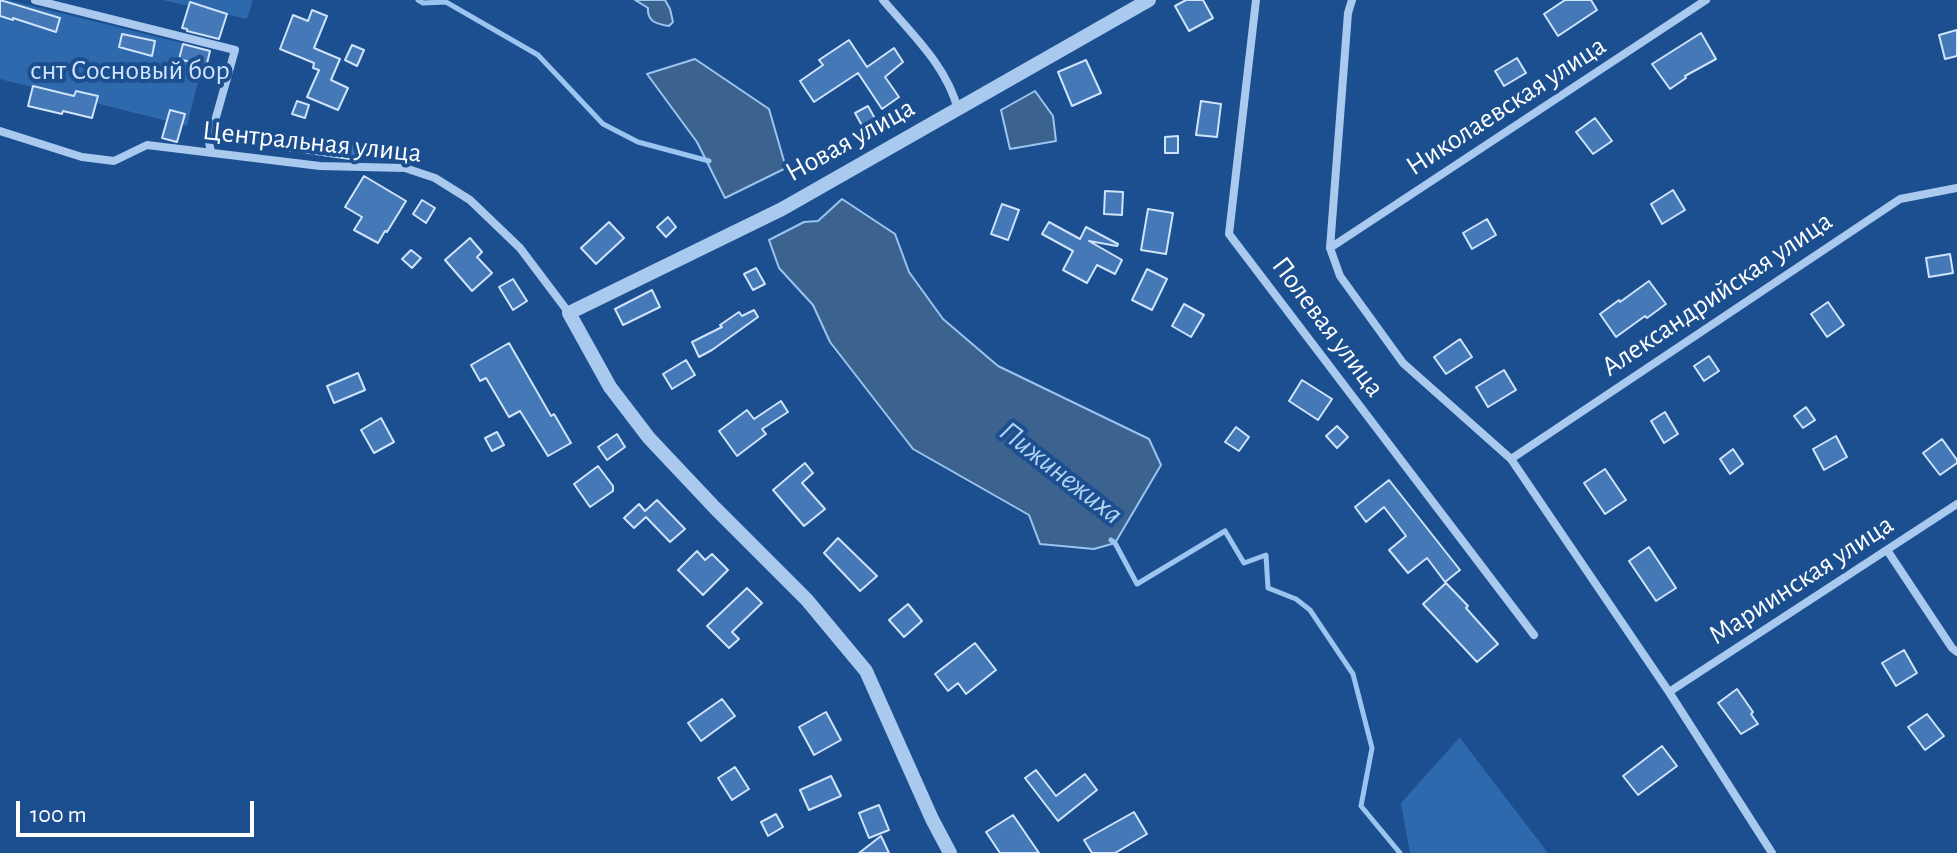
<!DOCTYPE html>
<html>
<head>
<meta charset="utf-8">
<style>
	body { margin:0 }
	#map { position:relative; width:1957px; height:853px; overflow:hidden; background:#1b4f8f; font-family:"Alegreya Sans",sans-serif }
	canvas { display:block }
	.scale { position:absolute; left:16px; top:801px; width:238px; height:36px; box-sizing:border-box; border:4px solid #fff; border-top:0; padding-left:10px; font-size:24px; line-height:28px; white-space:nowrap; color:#fff; -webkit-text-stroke:6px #1b4f8f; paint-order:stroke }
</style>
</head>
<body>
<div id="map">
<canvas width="1957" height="853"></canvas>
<div class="scale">100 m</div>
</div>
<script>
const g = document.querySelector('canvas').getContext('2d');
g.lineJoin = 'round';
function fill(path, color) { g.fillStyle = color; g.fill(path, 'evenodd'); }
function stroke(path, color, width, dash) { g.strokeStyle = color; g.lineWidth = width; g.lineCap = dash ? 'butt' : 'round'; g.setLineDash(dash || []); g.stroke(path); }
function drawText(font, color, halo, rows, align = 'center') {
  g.font = font + ' "Alegreya Sans",sans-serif'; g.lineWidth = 8; g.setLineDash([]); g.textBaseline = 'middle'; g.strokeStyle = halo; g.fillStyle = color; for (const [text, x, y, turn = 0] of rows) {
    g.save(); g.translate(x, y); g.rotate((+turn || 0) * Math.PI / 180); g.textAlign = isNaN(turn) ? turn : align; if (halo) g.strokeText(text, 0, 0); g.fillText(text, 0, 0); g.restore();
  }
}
const green = new Path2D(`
	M0,0H8L206,49L187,126L0,79Z
	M163,0H253L247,19Z
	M1460,737V738L1548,853H1410L1401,803Z`);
const water = new Path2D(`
	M635,0H665L670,9L673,22L669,26C657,24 647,22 648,8Z
	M695,59L769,109L786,168L725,198L697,142L647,74Z
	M1035,91L1053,116L1056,141L1010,149L1001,110Z
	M842,199L895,234L909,272L943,319L998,366L1149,439L1161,465L1115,543L1094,549L1040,544L1029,515L913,449L830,342L813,305L779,268L769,240L804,222L818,221Z`);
const stream = new Path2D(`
	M418,0L423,3L446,2L538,55L603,124L638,142L709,161
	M1111,540L1115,543L1137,584L1225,531L1244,563L1266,555L1268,588L1296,599L1310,610L1353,674L1372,748L1361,806L1400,853`);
const building = new Path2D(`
	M0,0L60,18L56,32L13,18V20L0,16Z
	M1186,0H1203L1213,18L1189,31L1175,6Z
	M1565,0H1591L1597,10L1558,36L1544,14Z
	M190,2L227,14L219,39L187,31V29L182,28Z
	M312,10L327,16L314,48L340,59L331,80L348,88L338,110L307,97L319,70L313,68L314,63L280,49L293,15L308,21Z
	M1957,30V56L1945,59L1939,35Z
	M1701,33L1716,59L1685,76L1686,78L1670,89L1652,64Z
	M122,34L155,41L152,56L119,47Z
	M849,40L867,67L894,48L903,62L885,77L899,97L882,109L858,73L814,102L800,81L823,65L819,60Z
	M183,44L210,51L204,76L192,73L194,63L179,59Z
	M352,45L364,50L357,66L345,60Z
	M1517,58L1526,73L1504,86L1495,71Z
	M1086,60L1101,93L1072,106L1058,72Z
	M33,86L74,96L76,91L98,96L92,118L63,111L62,114L28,106Z
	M297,101L309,105L305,118L292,114Z
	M1201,101L1221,104L1217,137L1196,135Z
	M868,106L878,124L865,131L855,113Z
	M170,110L185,114L177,142L162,138Z
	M1595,118L1612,141L1593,154L1576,132Z
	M1178,136V153H1165V137Z
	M275,137L360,144L357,160L274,148Z
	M364,176L406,201L387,232L385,231L378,243L354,230L362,217L345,207Z
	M1673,190L1685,210L1662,224L1651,204Z
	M1105,191L1123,192L1122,215L1104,214Z
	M422,200L435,208L426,223L413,214Z
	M1002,204L1019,210L1008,240L991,234Z
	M1148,209L1173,213L1166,254L1141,250Z
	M668,217L676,227L666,237L657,227Z
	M1487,219L1496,235L1472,249L1463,233Z
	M609,222L624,238L596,264L581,248Z
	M1049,222L1080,239L1086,227L1118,244L1117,246L1089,241L1122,260L1115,274L1097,265L1087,283L1063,270L1073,251L1042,234Z
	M470,238L482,252L477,257L492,273L472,291L445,260Z
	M411,250L421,258L412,268L402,259Z
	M1950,254L1953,273L1929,277L1926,258Z
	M756,268L765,284L753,290L744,274Z
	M1147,269L1167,279L1152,310L1132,300Z
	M513,279L527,301L513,310L499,287Z
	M1649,281L1666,304L1647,318L1645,316L1616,337L1600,314L1619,300L1620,302Z
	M652,290L660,307L623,325L615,309Z
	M1828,302L1844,325L1827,337L1811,314Z
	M1184,304L1204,315L1191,337L1172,326Z
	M754,310L758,317L712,350L699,357L692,342L722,327L720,325L739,312L742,316Z
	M1460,339L1472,357L1446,374L1434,357Z
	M509,343L551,416L554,414L571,443L548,456L520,411L509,417L486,378L480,381L471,365Z
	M1709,356L1719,371L1704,381L1694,366Z
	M686,360L695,375L672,389L663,374Z
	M1504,370L1516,390L1488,407L1476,387Z
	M358,373L365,390L334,403L327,386Z
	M1302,380L1332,399L1318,420L1289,401Z
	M781,401L788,412L762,429L766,434L737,456L719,431L747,410L754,419Z
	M1806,407L1815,420L1803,428L1794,416Z
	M1665,412L1678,434L1664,443L1651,421Z
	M381,418L394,442L374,453L361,430Z
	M1337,426L1348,437L1337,448L1326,436Z
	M1236,427L1249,437L1239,451L1225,442Z
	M497,432L504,445L492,451L485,438Z
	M617,434L625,447L607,460L598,447Z
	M1836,436L1847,457L1824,470L1813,449Z
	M1942,439L1957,460V463L1940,475L1923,453Z
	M1733,449L1743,464L1730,474L1720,459Z
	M805,463L813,473L802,483L825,509L804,526L773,490Z
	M598,466L613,486V491L590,507L574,484Z
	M1605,469L1626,500L1605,514L1584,483Z
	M1389,480L1460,570L1445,582L1427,558L1408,573L1389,550L1406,536L1384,507L1366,522L1355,507Z
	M657,500L685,529L670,542L646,517L634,528L624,518L639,504L645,511Z
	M838,538L877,576L860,591L824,553Z
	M1649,547L1676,588L1656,601L1629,561Z
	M697,551L705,560L712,554L728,570L703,595L678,570Z
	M1446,583L1468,606L1466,608L1498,644L1477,662L1423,604Z
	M747,588L762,603L732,632L739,639L729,648L707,626Z
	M908,604L922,621L904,637L889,620Z
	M975,643L996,670L966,694L958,683L948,691L935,674Z
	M1904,650L1917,673L1896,686L1882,663Z
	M1737,689L1753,712L1751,714L1758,724L1741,734L1718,703Z
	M722,699L735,716L701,741L688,723Z
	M826,712L841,740L814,755L799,727Z
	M1927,714L1944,736L1925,750L1908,727Z
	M1662,746L1677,766L1638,795L1623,776Z
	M735,767L749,789L732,800L718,778Z
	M1036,770L1056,796L1085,774L1097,790L1058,821L1025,778Z
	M831,776L841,796L809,810L800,790Z
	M879,805L889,830L869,838L859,813Z
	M1134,812L1147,834L1115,853H1092L1084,840Z
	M776,814L783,827L768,836L761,822Z
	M1013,815L1039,853H1000L986,832Z
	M881,836L889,853H859Z`);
const minor = new Path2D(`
	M35,0L235,50L209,142L211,152
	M883,0C911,33 947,66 958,110
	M1256,0L1229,234L1534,635
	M1352,0L1348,13L1330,248L1340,276L1403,363L1511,459L1669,692L1772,853
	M0,131L82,157L114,161L147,145L320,166L405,168L435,178L470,200L520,248L569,313
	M1330,248L1706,0
	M1511,459L1900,199L1957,188
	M1887,550L1952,648L1957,652
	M1669,692L1957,504`);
const tertiary = new Path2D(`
	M950,853L932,819L866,671L807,600L715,508L649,438L610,387L569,313L782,209L1149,0`);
const parkNames = [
	["снт Сосновый бор",130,71]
];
const streetNames = [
	["Николаевская улица",1506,106,-33],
	["Новая улица",850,140,-29],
	["Центральная улица",312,142,6],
	["Александрийская улица",1717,294,-34],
	["Полевая улица",1328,327,53],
	["Мариинская улица",1801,580,-33]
];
const waterNames = [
	["Пижинежиха",1061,473,38]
];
fill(green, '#2e69ad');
fill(water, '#3c6290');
stroke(water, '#9cc4f0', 2);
stroke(stream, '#9cc4f0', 5);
fill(building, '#4478b7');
stroke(building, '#cfe3fa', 2);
stroke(minor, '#a9c9ee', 8);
stroke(tertiary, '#a9c9ee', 14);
drawText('28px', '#cfe3fa', '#1b4f8f', parkNames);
drawText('28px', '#fff', '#1b4f8f', streetNames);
drawText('italic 30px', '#b5d3f5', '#1b4f8f', waterNames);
</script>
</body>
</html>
